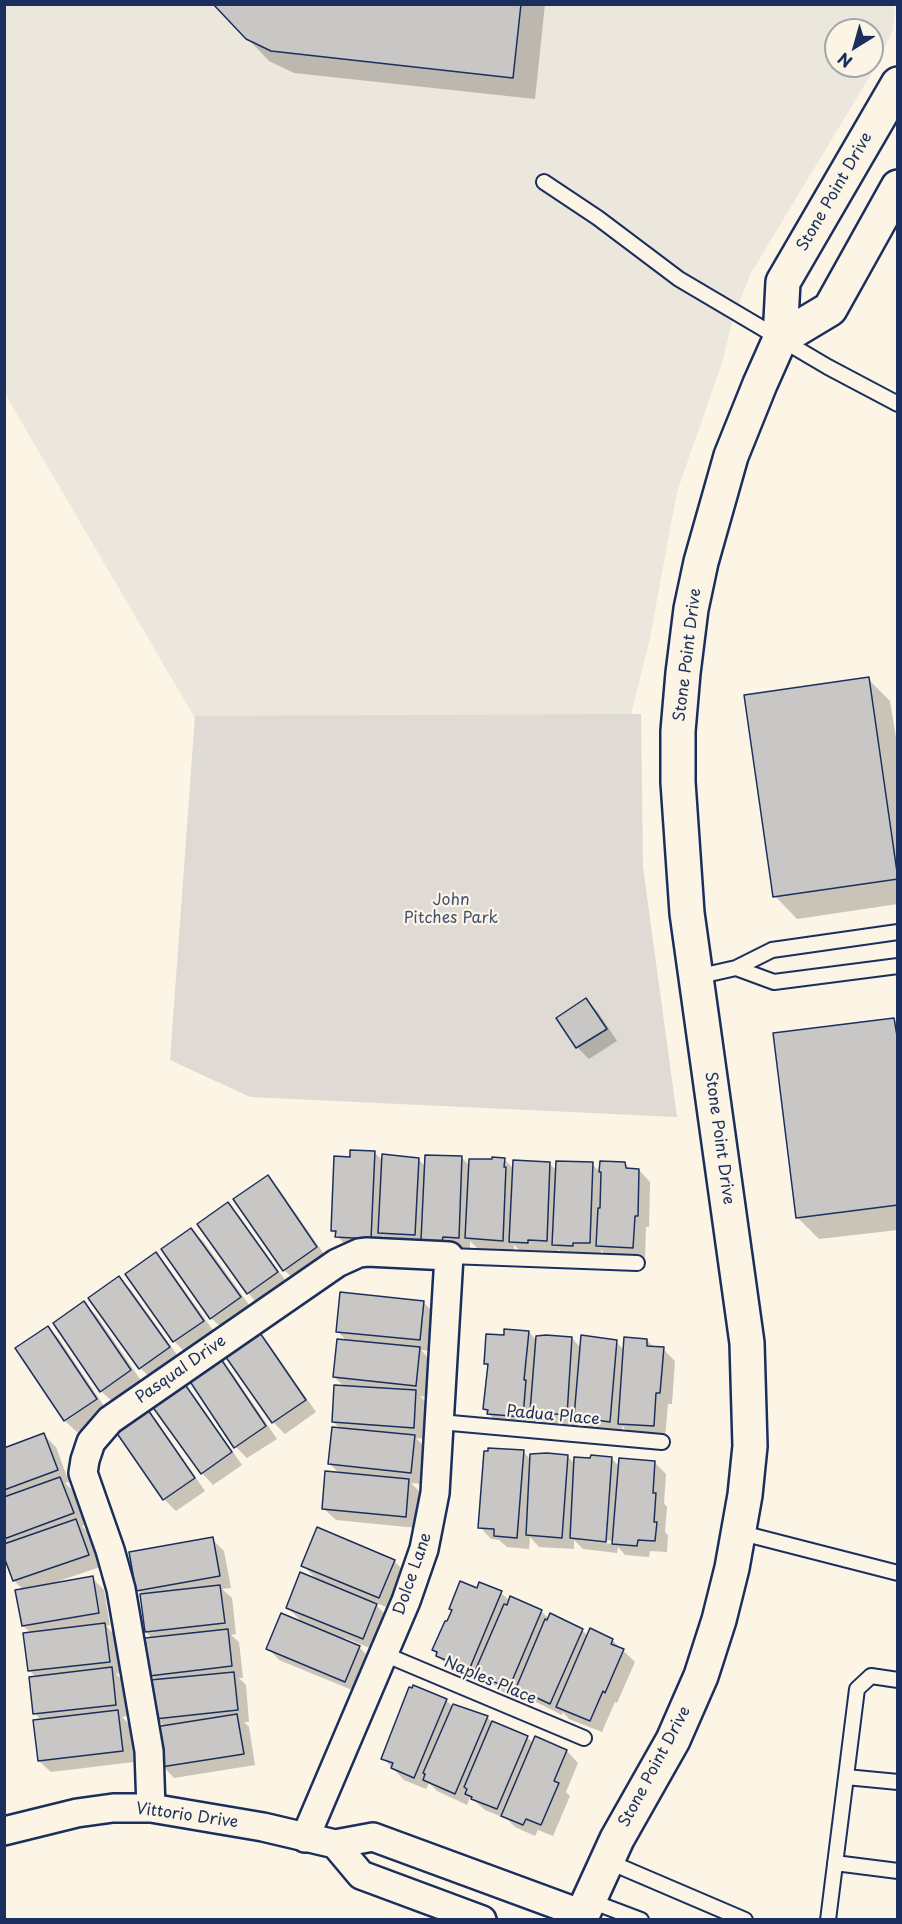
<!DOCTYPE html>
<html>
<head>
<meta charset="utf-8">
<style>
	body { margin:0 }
	#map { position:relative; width:902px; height:1924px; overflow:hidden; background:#fcf5e5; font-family:"Playpen Sans",sans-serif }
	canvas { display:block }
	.frame { position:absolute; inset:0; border:6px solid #1b2f5e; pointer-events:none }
	.north { position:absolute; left:824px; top:18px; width:60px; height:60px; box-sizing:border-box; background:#fcf5e5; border:2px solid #a2a6af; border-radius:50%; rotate:217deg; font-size:16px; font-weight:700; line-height:24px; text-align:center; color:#1b2f5e }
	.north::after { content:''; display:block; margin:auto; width:21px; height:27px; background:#1b2f5e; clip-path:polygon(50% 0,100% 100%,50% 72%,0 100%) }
</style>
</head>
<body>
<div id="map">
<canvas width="902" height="1924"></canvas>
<div class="frame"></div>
<div class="north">N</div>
</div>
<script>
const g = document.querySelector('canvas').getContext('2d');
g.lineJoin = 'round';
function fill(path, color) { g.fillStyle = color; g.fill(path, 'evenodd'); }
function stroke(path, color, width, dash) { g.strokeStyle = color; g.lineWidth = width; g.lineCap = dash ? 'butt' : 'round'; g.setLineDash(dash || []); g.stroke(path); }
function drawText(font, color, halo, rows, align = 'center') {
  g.font = font + ' "Playpen Sans",sans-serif'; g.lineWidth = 4.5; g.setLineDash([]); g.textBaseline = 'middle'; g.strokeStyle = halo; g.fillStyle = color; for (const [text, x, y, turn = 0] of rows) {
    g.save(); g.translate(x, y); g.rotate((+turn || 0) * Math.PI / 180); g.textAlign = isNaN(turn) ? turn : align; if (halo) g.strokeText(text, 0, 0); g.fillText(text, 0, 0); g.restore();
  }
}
const built = new Path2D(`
	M4,5H895L893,30L876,66L751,273L733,318L723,360L677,492L649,643L631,715L196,720L5,394ZM836,30H872V66H836Z`);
const green = new Path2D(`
	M641,714L643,867L677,1117L250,1097L170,1060L195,716Z`);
const shadow = new Path2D(`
	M215,4H545L535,99L294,73L269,61Z
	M868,679L890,701L898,750V904L797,919L775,896Z
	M586,1000L598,1012L617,1041L589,1059L577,1047L558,1018Z
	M894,1020L898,1023V1230L819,1239L797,1217Z
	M374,1152L383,1161L418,1159L426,1167L462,1158L470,1166L504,1159L514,1169L549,1163L557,1171L592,1164L601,1173L625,1164L631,1170H639L650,1182L649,1227H646L645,1259L609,1257L601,1250V1254H585V1257H566L558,1249V1252L539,1251V1254L523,1253L514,1245V1253L479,1250L470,1241V1249L391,1244L383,1235L382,1250L348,1248L332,1230L351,1158Z
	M267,1177L279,1189L328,1260L296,1281L284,1270Z
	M227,1204L239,1216L288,1284L259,1305L248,1293Z
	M191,1229L203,1241L252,1309L223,1329L211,1318Z
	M155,1254L167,1266L215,1333L186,1353L174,1341Z
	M119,1278L131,1290L180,1359L152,1379L140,1368Z
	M423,1302L435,1314L432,1351L421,1350L431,1361L428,1397L420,1396L427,1403L425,1439L416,1438L426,1448L422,1484L411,1483L420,1492L417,1528L336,1520L324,1509L340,1474L330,1464L341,1429L333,1422L345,1387L334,1377L348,1342L337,1331Z
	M84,1303L96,1315L142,1382L113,1402L101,1391Z
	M48,1328L59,1339L108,1412L77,1432L65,1421L17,1348Z
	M258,1332L269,1344L316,1412L285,1434L273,1422Z
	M529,1332L537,1341L572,1338L581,1348L616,1342L625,1351L647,1340L654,1348L663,1349L675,1361L672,1404H668L665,1438L631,1435L622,1426V1433L602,1431L600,1429L587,1428L579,1419L578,1427L543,1424L536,1416L535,1428L500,1425L484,1409L489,1367L485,1363L505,1336Z
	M220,1361L232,1373L277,1439L247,1458L236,1447Z
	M183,1385L195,1397L242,1465L213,1485L202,1473Z
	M146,1409L157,1421L205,1491L176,1511L164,1499L116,1430Z
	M44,1435L56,1447L69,1482L65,1483L72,1490L85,1525L82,1526L88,1533L100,1567L53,1583L54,1585L92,1578L104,1590L110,1625L106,1626L116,1636L121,1673L116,1674L123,1680L127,1716L122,1717L129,1724L134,1762L51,1772L39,1761L42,1721L35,1713L36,1677L29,1670L31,1633L23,1626L24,1590L14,1581L4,1552V1449Z
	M523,1452L531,1460L567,1456L575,1464L611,1458L619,1466L654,1462L666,1474L664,1503L667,1507L665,1532L668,1535L667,1552L650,1551L649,1557L625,1555L618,1547L617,1553L583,1549L574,1540V1549L539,1547L530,1537L529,1549L507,1547L499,1540L491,1539L480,1527ZM580,1537L614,1541L613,1544L580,1540Z
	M212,1539L224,1551L231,1588L222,1589L232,1598L236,1634L231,1635L239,1642L243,1678H239L246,1685L249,1722H244L249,1727L255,1765L174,1778L163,1766L165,1727L156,1718L157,1681L151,1675L153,1639L146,1632L142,1594L137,1590Z
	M394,1561L406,1573L391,1609L372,1601L388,1617L375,1650L345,1638L344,1641L359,1647L371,1659L357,1692L279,1660L268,1648L304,1624L288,1608L319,1582L303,1565Z
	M477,1590L501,1593L510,1601L541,1611L549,1619L582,1630L588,1636L612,1640L635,1662L617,1703L615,1702L602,1732L569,1719L563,1712L562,1715L530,1699L523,1693L521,1699L503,1692L482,1676L480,1681L449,1667L437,1655L434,1650Z
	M446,1700L453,1707L487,1717L493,1723L527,1737L534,1744L567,1751L578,1763L566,1792L570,1796L553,1836L538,1830L535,1836L515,1827L507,1819L485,1810L470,1797L467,1805L437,1791L429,1783L426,1789L404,1780L383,1758Z`);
const building = new Path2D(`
	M213,4H521L513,78L271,51L246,39Z
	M869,677L898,879L773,897L744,695Z
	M586,998L607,1029L576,1048L556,1018Z
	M894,1018L898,1042V1205L796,1218L773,1033Z
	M350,1150L375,1151L371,1239L335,1237L336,1231H331L334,1156L350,1157Z
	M382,1154L419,1158L415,1235L378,1233Z
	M425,1155L462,1156L459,1238L443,1237L442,1241L421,1240Z
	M492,1157L505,1158L504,1167H506L503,1241L465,1238L469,1159H492Z
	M513,1160L550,1162L547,1241L528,1240V1243L509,1242Z
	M556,1161L593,1162L590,1243H573V1246L552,1245Z
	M600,1161L625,1162L626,1168L639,1169L638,1216H635L633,1248L596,1246L598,1208H600L601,1172H599Z
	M268,1175L317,1247L283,1271L233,1199Z
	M228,1202L278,1272L247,1294L197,1224Z
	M191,1228L241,1297L210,1319L161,1249Z
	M156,1252L204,1321L173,1342L125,1274Z
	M119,1276L170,1347L139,1369L88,1298Z
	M340,1292L424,1301L420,1340L336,1332Z
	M84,1301L131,1370L100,1392L53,1323Z
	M48,1326L97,1399L64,1421L15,1348Z
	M504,1329L529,1331L524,1380H526L523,1417L487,1414L488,1410L483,1409L488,1364H484L486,1334L504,1335Z
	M258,1330L306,1400L272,1423L223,1353Z
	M546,1335L572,1337L567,1415L530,1412L536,1336Z
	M581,1335L617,1340L610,1422L574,1417Z
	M624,1337L647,1339V1346L664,1347L660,1393H656L654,1426L618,1424Z
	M337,1339L420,1347L416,1386L333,1377Z
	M221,1359L266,1426L234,1448L189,1380Z
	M184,1383L232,1452L201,1474L152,1406Z
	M334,1385L416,1390L414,1428L332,1422Z
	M146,1407L195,1478L163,1500L114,1429Z
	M332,1427L415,1435L411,1473L328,1464Z
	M44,1433L58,1470L4,1490V1448Z
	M488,1448L524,1450L517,1538L494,1536V1529L478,1528L484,1451H488Z
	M547,1453L568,1455L562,1538L526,1535L530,1454Z
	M591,1455L612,1457L606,1542L570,1538L574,1457L590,1458Z
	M619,1458L655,1461L653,1493H656L654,1522H657L655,1541L638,1540L637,1546L612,1544Z
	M325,1471L409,1479L406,1517L322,1509Z
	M60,1477L74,1513L4,1539V1497Z
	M76,1519L89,1555L13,1581L4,1557V1544Z
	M317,1527L395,1560L379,1598L301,1566Z
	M213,1537L220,1576L136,1591L129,1552Z
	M300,1572L377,1604L363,1639L286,1608Z
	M93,1576L99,1613L22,1626L15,1590Z
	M460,1581L477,1588L479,1582L502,1591L469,1670L436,1656L437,1652L432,1650L445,1621H447L452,1610L449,1609Z
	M220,1585L225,1623L145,1632L140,1594Z
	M510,1596L542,1610L509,1688L489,1680L491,1677L475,1671L504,1604L507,1605Z
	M281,1613L360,1646L345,1682L266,1649Z
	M550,1613L583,1629L550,1704L516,1688L545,1619L547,1620Z
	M105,1623L110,1662L28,1671L23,1633Z
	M590,1628L613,1639L611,1644L624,1649L605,1693L603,1691L590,1721L556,1707Z
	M228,1629L232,1666L149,1676L145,1638Z
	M112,1667L116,1705L33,1714L29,1677Z
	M234,1672L238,1710L155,1719L150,1680Z
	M413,1685L447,1699L414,1778L391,1768L393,1763L381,1759L409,1687L412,1688Z
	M453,1704L488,1716L455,1794L423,1780L425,1774L423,1773Z
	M118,1710L123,1751L38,1761L33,1720Z
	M237,1714L244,1754L161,1767L155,1727Z
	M492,1721L528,1736L497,1809L471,1799L472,1797L465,1794L467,1789L464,1787Z
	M535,1736L567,1750L554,1781L559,1783L541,1825L526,1819L523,1825L501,1816Z`);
const service = new Path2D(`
	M544,182L598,218L679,279L828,367L898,404
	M736,968L774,982L898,966
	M696,977L736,968L772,950L898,932
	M449,1256L637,1263
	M440,1422L662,1442
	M738,1532L898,1573
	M384,1654L584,1738
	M846,1777L898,1782
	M607,1861L745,1920
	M835,1863L898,1871
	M588,1900L641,1920
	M828,1920L857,1689L871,1676L898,1680`);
const minor = new Path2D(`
	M151,1808L149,1751L121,1589L110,1550L83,1473L85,1460L91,1442L110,1420L337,1263L359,1253L367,1252L449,1256L435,1493L424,1549L406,1601L305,1838
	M4,1831L77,1813L113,1808H151L263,1827L335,1844L373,1837L582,1914
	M335,1844L361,1875L482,1920`);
const tertiary = new Path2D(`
	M780,339L830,309L898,187
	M580,1920L617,1839L673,1740L701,1676L719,1620L732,1568L745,1495L750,1446L747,1343L687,913L678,782V731L683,673L691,609L701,562L731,456L760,384L780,339L783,282L898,84`);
const streetNames = [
	["Stone Point Drive",835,192,-60],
	["Stone Point Drive",688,655,-83],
	["Stone Point Drive",719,1138,82],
	["Pasqual Drive",181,1370,-35],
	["Padua Place",553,1416,5],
	["Dolce Lane",413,1574,-71],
	["Naples Place",490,1681,23],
	["Stone Point Drive",655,1767,-62],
	["Vittorio Drive",187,1816,8]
];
const parkNames = [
	["John",451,901],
	["Pitches Park",451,919]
];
fill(built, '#ece7dc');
fill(green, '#dfdbd4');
fill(shadow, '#0003');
fill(building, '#c8c7c6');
stroke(building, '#1b2f5e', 1.5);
stroke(service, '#1b2f5e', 18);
stroke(minor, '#1b2f5e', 32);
stroke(tertiary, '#1b2f5e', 38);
stroke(service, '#fcf5e5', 14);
stroke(minor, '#fcf5e5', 27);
stroke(tertiary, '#fcf5e5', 33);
drawText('16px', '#1b2f5e', '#fcf5e5', streetNames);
drawText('16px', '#425176', '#fcf5e5', parkNames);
</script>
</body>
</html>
